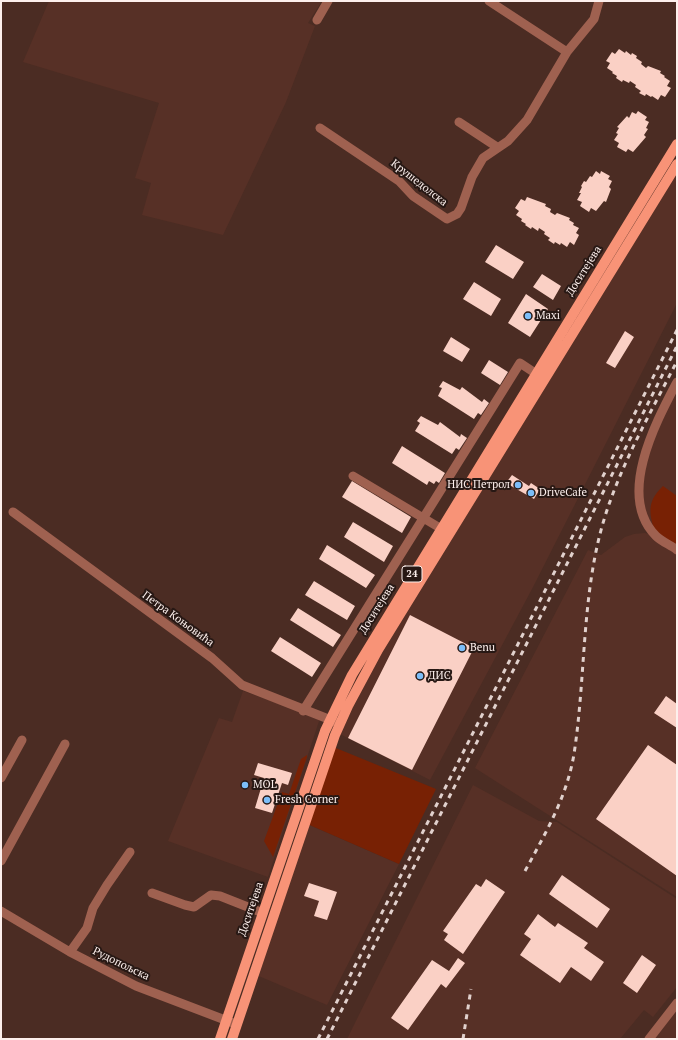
<!DOCTYPE html>
<html>
<head>
<meta charset="utf-8">
<style>
	body { margin:0 }
	#map { position:relative; width:678px; height:1040px; overflow:hidden; background:#4b2c23; font-family:"PT Serif",serif }
	canvas { display:block }
	.frame { position:absolute; inset:0; border:2px solid #fdf0ed; pointer-events:none }
</style>
</head>
<body>
<div id="map">
<canvas width="678" height="1040"></canvas>
<div class="frame"></div>
</div>
<script>
const g = document.querySelector('canvas').getContext('2d');
g.lineJoin = 'round';
function fill(path, color) { g.fillStyle = color; g.fill(path, 'evenodd'); }
function stroke(path, color, width, dash) { g.strokeStyle = color; g.lineWidth = width; g.lineCap = dash ? 'butt' : 'round'; g.setLineDash(dash || []); g.stroke(path); }
function drawText(font, color, halo, rows, align = 'center') {
  g.font = font + ' "PT Serif",serif'; g.lineWidth = 4; g.setLineDash([]); g.textBaseline = 'middle'; g.strokeStyle = halo; g.fillStyle = color; for (const [text, x, y, turn = 0] of rows) {
    g.save(); g.translate(x, y); g.rotate((+turn || 0) * Math.PI / 180); g.textAlign = isNaN(turn) ? turn : align; if (halo) g.strokeText(text, 0, 0); g.fillText(text, 0, 0); g.restore();
  }
}
const built = new Path2D(`
	M49,1H322L308,23L315,26L286,102L223,235L142,215L151,183L135,178L159,103L23,62Z
	M677,167V303L532,589L430,780L336,732L348,706Z
	M677,382V897L475,768L588,550L601,555L625,537L634,534L645,533L656,536L645,518L640,475Z
	M243,691L320,718L268,877L168,841L219,718L232,722Z
	M473,785L539,821L557,822L677,899V987L653,1017L644,1010L620,1039H347Z
	M305,823L399,864L327,1005L254,974Z
	M677,1008V1039H652Z`);
const green = new Path2D(`
	M663,486L677,496V550L656,536C650,515 645,503 663,486Z
	M331,746L436,789L399,864L305,823Z
	M307,755V757L273,857L264,841L282,792L289,794L301,759Z`);
const building = new Path2D(`
	M619,49L625,53L626,51L631,55L632,53L637,56L636,58L642,62L641,64L646,68L648,66L661,71L660,73L665,76L664,77L670,81L667,86L671,88L665,97L661,95L658,100L652,96L651,97L646,94L645,96L639,93L641,91L635,87L636,85L630,81L629,83L623,80L622,82L616,78L617,76L612,73L613,72L607,68L610,63L606,61L612,52L615,54Z
	M638,111L647,117L645,120L649,122L646,128L648,129L644,135L646,137L633,152L628,149L626,152L617,147L619,143L614,140L618,134L616,133L619,128L617,127L627,116L629,118L632,112L636,114Z
	M596,171L600,174L601,171L610,176L608,179L612,181L609,187L611,189L606,202L604,201L596,211L591,208L589,212L580,206L582,202L577,200L581,193H579L582,187L581,186L584,181L586,182L590,176L592,177Z
	M527,197L546,204L545,206L551,209L550,212L555,215L557,213L570,218L569,220L574,223L573,225L579,228L576,233L579,235L574,245L570,242L567,247L561,243L560,245L555,242L554,244L548,240L550,238L544,234L545,232L539,228L538,231L532,227L531,229L525,225L526,224L521,221L522,219L516,215L519,211L515,208L521,199L525,201Z
	M496,245L524,262L513,279L485,262Z
	M542,274L561,286L553,300L533,287Z
	M474,282L501,299L491,316L463,299Z
	M526,294L548,309L530,337L508,323Z
	M625,331L634,337L615,368L606,363Z
	M451,337L470,349L462,362L443,351Z
	M489,360L508,372L500,385L481,373Z
	M443,381L460,390L462,387L482,402L484,399L489,403L481,415L478,413L474,419L438,396L442,388L439,387Z
	M421,416L438,425L440,422L460,437L461,434L467,438L459,450L456,448L452,454L415,431L420,423L417,421Z
	M402,446L445,473L439,483L436,481L434,484L429,481L427,485L392,463Z
	M512,475L529,486L531,483L540,489L534,499L506,483Z
	M352,481L411,517L402,533L342,497Z
	M353,522L393,546L384,562L344,537Z
	M327,545L375,575L366,588L319,559Z
	M314,581L355,606L347,620L305,595Z
	M298,608L341,635L333,647L290,620Z
	M410,615L474,648L412,770L348,738Z
	M280,637L321,663L312,677L271,651Z
	M666,696L677,704V728L654,713Z
	M648,745L677,765V876L596,819Z
	M258,763L292,773L288,785L282,783L272,813L255,808L264,778L254,775Z
	M562,875L610,909L597,928L549,894Z
	M486,879L505,892L463,954L444,940L448,934L443,931L476,884L481,887Z
	M309,883L337,892L327,920L314,916L319,901L304,896Z
	M538,914L555,927L558,923L588,943L584,948L604,962L591,981L571,967L560,983L520,955L531,939L524,934Z
	M642,955L656,965L637,993L623,983Z
	M458,958L465,963L446,988L441,984L408,1030L391,1018L432,960L449,971Z`);
const minor = new Path2D(`
	M489,1L567,52
	M317,20L328,1
	M459,122L497,147
	M320,128L399,181L413,196L447,219L457,214L461,208L472,177L483,158L508,141L527,120L567,52L594,19L599,1
	M677,382C656,422 616,496 656,536C662,542 671,545 677,550
	M353,476L440,528
	M13,512L212,658L242,685L336,722
	M303,711L520,363L541,377
	M1,778L22,740
	M1,861L65,744
	M152,893L185,905L194,907L211,895L220,896L263,913
	M1,911L70,952L136,986L233,1023
	M70,952L87,928L93,908L107,885L130,852
	M649,1039L677,1003`);
const primary = new Path2D(`
	M220,1039L325,731L352,675L677,144
	M232,1039L335,735L348,706L378,650L677,164`);
const rail = new Path2D(`
	M525,871C545,834 567,797 574,754C585,683 582,608 599,538C614,476 648,418 677,361
	M318,1039L677,330
	M327,1039L677,346
	M463,1039L471,989`);
const markers = [
	[528,316,4,"#7cbef9"],
	[518,485,4,"#7cbef9"],
	[531,493,4,"#7cbef9"],
	[462,648,4,"#7cbef9"],
	[420,676,4,"#7cbef9"],
	[245,785,4,"#7cbef9"],
	[267,800,4,"#7cbef9"]
];
const shields = [
	[412,574,20]
];
const shieldNames = [
	["24",412,574]
];
const streetNames = [
	["Крушедолска",419,183,38],
	["Доситејева",584,271,-58],
	["Доситејева",377,609,-58],
	["Петра Коњовића",178,619,36],
	["Доситејева",251,909,-71],
	["Рудопољска",121,964,26]
];
const poiNames = [
	["Maxi",536,316],
	["НИС Петрол",510,485,"right"],
	["DriveCafe",539,493],
	["Benu",470,648],
	["ДИС",428,676],
	["MOL",253,785],
	["Fresh Corner",275,800]
];
fill(built, '#573026');
fill(green, '#782104');
fill(building, '#fad0c5');
stroke(minor, '#9f6150', 9);
stroke(primary, '#f89377', 10);
stroke(rail, '#e1d1cd', 3, [5, 5]);
for (const [x, y, r, color] of markers) { const dot = new Path2D(); dot.arc(x, y, r, 0, 2 * Math.PI); g.fillStyle = color; g.fill(dot); stroke(dot, '#271814', 1.5); }
for (const [x, y, w] of shields) { const box = new Path2D(); box.roundRect(x - w / 2, y - 8, w, 16, 3); g.fillStyle = '#271814'; g.fill(box); stroke(box, '#fdf0ed', 1); }
drawText('bold 10px', '#fdf0ed', null, shieldNames);
drawText('11px', '#fdf0ed', '#271814', streetNames);
drawText('11px', '#fdf0ed', '#271814', poiNames, 'left');
</script>
</body>
</html>
